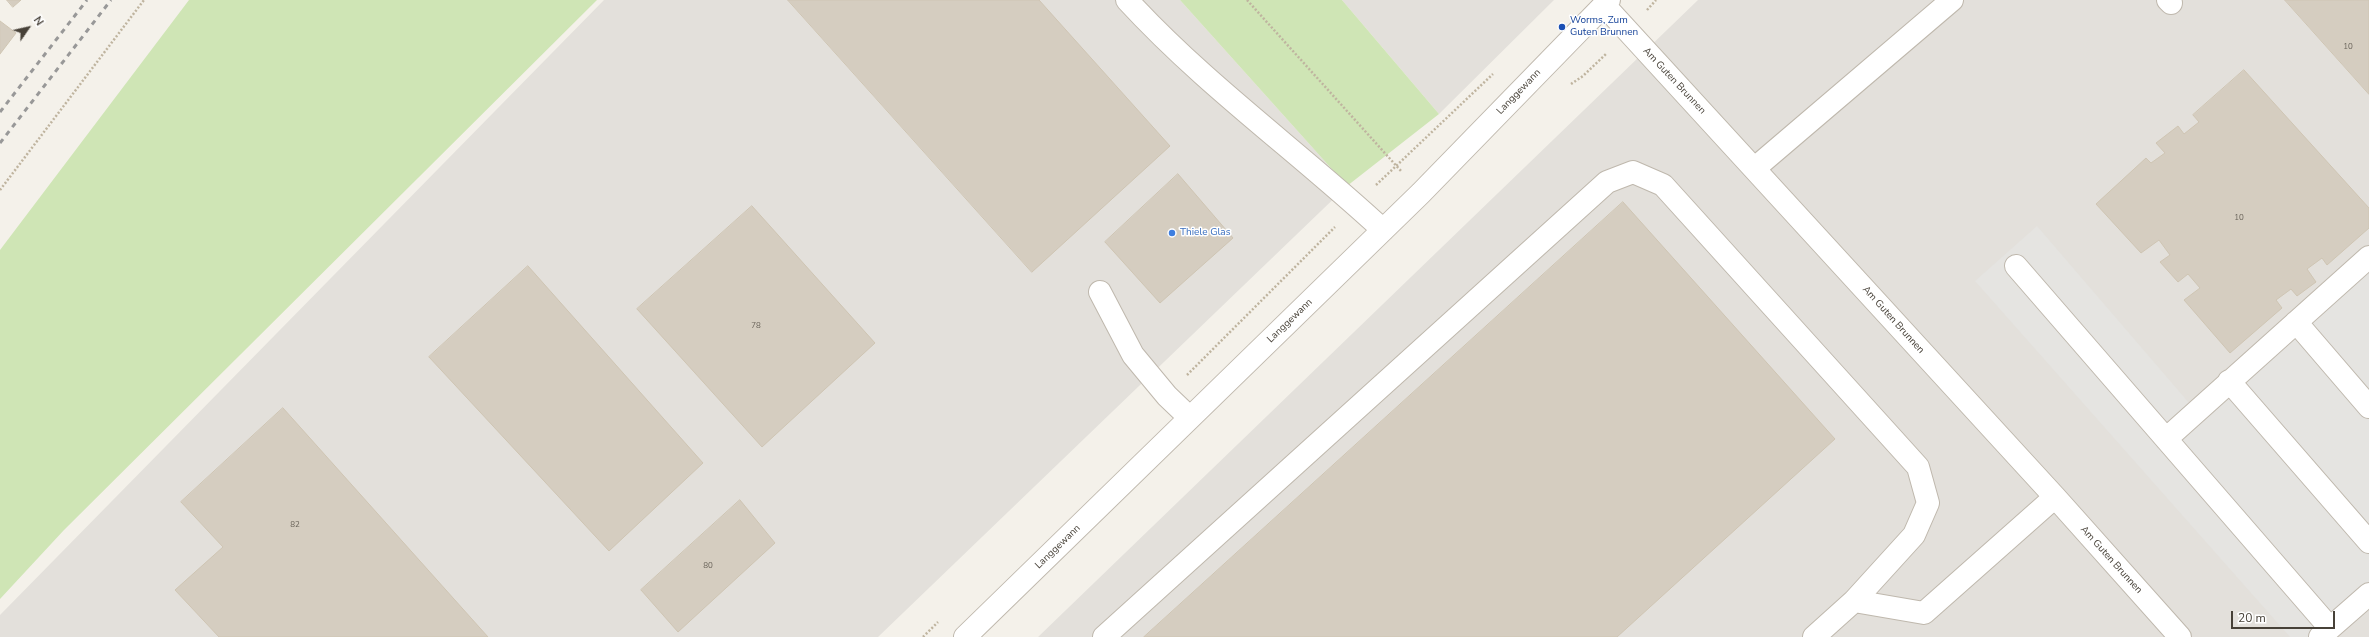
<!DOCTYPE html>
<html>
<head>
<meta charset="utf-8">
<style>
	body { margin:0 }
	#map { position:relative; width:2369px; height:637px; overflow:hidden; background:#f4f1ea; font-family:"Nunito Sans",sans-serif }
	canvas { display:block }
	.north { position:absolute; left:8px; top:8px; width:40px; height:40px; -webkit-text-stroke:3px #fff; paint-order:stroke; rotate:56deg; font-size:11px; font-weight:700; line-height:16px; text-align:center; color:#474138 }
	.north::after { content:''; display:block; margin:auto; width:14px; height:18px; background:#474138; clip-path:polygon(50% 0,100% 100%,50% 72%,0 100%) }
	.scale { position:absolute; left:2231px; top:611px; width:104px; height:18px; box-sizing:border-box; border:2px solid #474138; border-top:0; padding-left:5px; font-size:12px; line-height:14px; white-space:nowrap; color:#474138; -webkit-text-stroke:3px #fff; paint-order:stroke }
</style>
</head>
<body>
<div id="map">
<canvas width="2369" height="637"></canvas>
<div class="north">N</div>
<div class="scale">20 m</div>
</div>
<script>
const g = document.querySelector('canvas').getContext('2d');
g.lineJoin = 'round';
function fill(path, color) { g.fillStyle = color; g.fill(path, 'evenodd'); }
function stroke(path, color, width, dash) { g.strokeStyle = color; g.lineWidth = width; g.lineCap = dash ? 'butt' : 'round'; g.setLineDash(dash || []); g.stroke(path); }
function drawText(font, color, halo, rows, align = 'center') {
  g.font = font + ' "Nunito Sans",sans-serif'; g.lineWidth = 3; g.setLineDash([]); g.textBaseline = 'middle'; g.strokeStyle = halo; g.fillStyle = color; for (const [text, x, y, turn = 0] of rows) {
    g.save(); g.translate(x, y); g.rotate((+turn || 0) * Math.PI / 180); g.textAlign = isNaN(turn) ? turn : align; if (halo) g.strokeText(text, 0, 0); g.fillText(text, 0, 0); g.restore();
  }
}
const industrial = new Path2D(`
	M604,0H1180L1347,186L878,637H0V615Z
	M1342,0H1554L1439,114Z
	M1698,0H2369V637H1038Z`);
const green = new Path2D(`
	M189,0H597L64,530L0,599V250Z
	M1180,0H1342L1439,114L1347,186Z`);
const parking = new Path2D(`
	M2037,226L2196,411L2369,257V594L2320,637H2290L1975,281Z`);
const building = new Path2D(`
	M7,0H21L13,7Z
	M788,0H1039L1170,146L1032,272Z
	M2285,0H2369V94Z
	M0,21L16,33L0,54Z
	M2244,70L2369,208V228L2327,265L2322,258L2307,269L2316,282L2297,296L2291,289L2276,300L2282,308L2230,353L2184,300L2200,288L2188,274L2178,282L2160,262L2170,255L2159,240L2141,253L2096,204L2146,158L2151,163L2165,153L2156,143L2178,126L2184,134L2199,122L2193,115Z
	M1178,174L1233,238L1160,303L1105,242Z
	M1623,202L1835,439L1617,637H1144Z
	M752,206L875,343L762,447L637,309Z
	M528,266L703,463L609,551L429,357Z
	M283,408L488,637H219L175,590L223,547L181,502Z
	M740,500L775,543L678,632L641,590Z`);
const path = new Path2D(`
	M1247,0L1401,171
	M1647,10L1656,0
	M1571,84L1583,76L1607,53
	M1376,185L1493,74
	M0,190L144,0
	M1187,375L1335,227
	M923,637L938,622`);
const minor = new Path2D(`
	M1127,0C1205,85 1299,152 1383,230
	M2168,0L2171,3
	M1604,5L2055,497L2180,637
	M1755,168L1952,0
	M2016,266L2330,628
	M1100,292L1133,355L1167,396L1190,418
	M2296,322L2369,407
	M2229,381L2369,542
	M2166,439L2369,257
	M965,637L1421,193L1609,0
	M1104,637L1607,182L1633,172L1663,185L1918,467L1928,503L1914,535L1854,601
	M1814,637L1854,601L1924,613L2055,497
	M2320,637L2369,594`);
const rail = new Path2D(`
	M0,112L87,0
	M0,143L111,0`);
const markers = [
	[1562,27,4,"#1a4fb4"],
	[1172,233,4,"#3f7fe0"]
];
const numberNames = [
	["10",2348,47],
	["10",2239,218],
	["78",756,326],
	["82",295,525],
	["80",708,566]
];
const transitNames = [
	["Worms, Zum",1570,21],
	["Guten Brunnen",1570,33]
];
const streetNames = [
	["Am Guten Brunnen",1674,81,47],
	["Langgewann",1519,92,-46],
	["Am Guten Brunnen",1893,320,48],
	["Langgewann",1290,321,-44],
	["Langgewann",1058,547,-44],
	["Am Guten Brunnen",2111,560,48]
];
const shopNames = [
	["Thiele Glas",1180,233]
];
fill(industrial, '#e3e0db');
fill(green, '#cfe5b5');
fill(parking, '#e5e4e1');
fill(building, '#d5cdc0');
stroke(building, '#cfc5b3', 1);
stroke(minor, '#bfb8ad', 24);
stroke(path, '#bfb49f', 2.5, [2, 2]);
stroke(minor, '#fff', 22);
stroke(rail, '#989898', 3, [5, 5]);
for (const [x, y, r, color] of markers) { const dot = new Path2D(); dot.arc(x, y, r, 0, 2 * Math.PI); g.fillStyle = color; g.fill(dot); stroke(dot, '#fff', 1.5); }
drawText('8px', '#6a645a', null, numberNames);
drawText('10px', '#164399', '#fff', transitNames, 'left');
drawText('10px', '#474138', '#fff', streetNames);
drawText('10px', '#366cbe', '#fff', shopNames, 'left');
</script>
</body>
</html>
